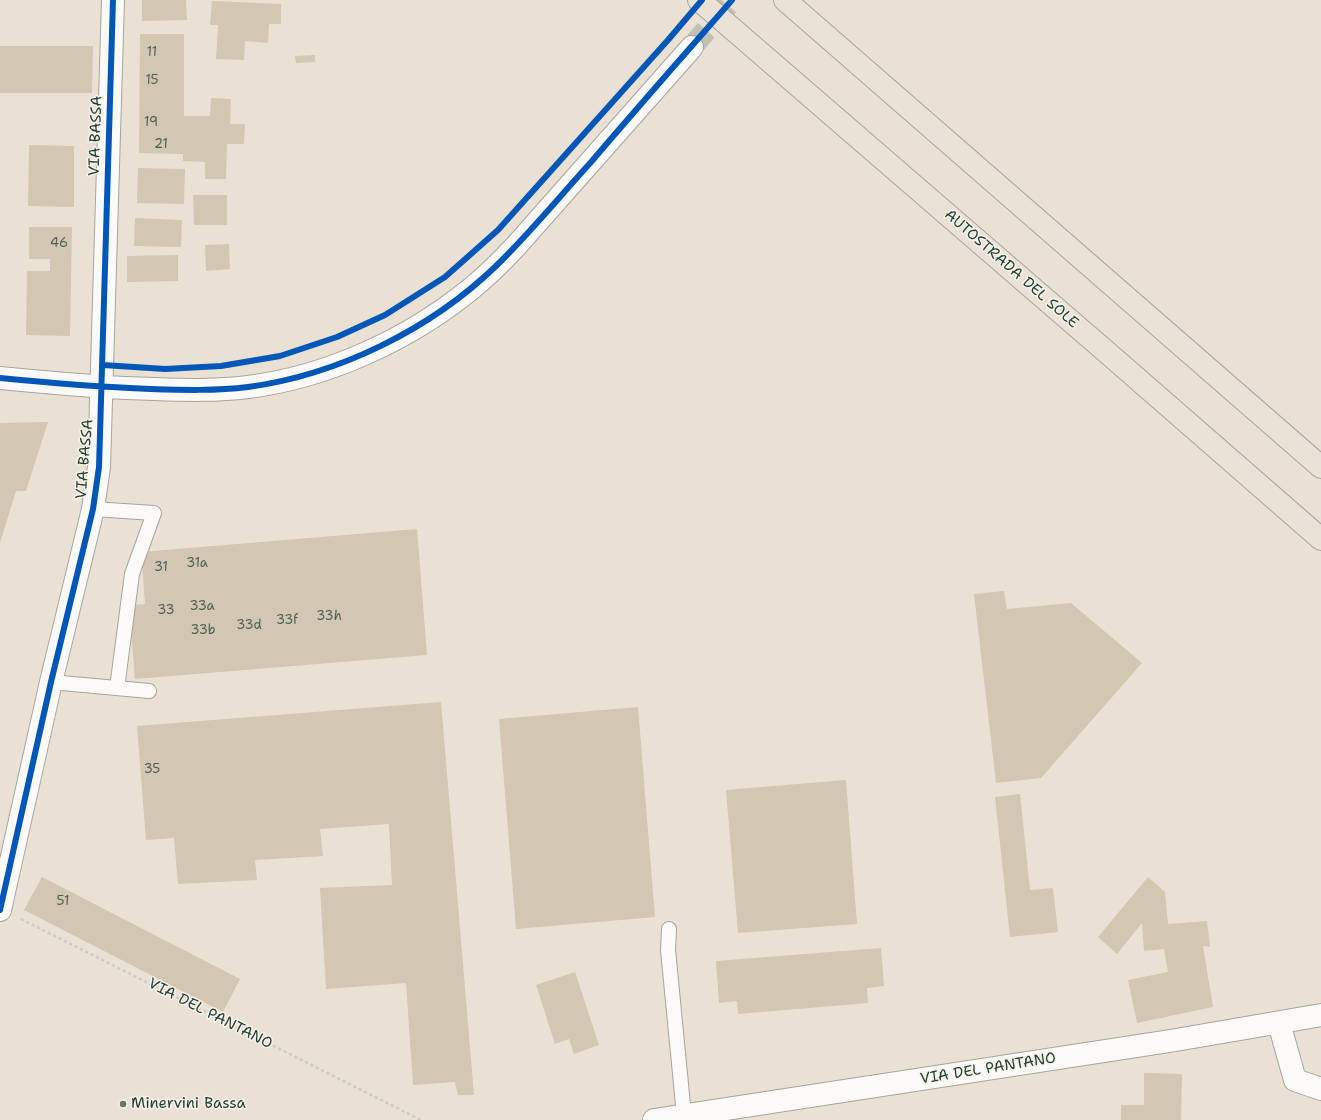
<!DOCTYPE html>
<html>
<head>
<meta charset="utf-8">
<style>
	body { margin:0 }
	canvas { display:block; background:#eae1d4 }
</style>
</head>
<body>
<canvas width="1321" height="1120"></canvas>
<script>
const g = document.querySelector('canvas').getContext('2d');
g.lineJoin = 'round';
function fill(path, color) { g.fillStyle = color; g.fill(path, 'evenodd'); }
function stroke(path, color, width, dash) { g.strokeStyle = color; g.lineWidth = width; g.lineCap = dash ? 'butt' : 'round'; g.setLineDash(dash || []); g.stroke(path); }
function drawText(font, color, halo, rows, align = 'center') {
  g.font = font + ' "Shantell Sans",sans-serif'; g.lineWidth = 3; g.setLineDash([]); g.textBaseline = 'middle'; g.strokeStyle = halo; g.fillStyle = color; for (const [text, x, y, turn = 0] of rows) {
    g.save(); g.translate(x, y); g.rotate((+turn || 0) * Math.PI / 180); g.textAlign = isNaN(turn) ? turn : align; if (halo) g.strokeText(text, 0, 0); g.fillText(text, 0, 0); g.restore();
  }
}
const building = new Path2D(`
	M142,0H186L187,20L142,21Z
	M212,1L281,4V24H269L268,43L245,41L244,60L216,59L218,25H210Z
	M140,34H184V116H210L211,98L231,99L230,124H245L244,144H227L226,179H205V162L183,161V154L139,153Z
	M0,46H93L92,93H0Z
	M315,55V62L296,63L295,56Z
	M29,145L74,146V207L28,206Z
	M138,168L185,169L184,204L137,203Z
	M193,195H227V225H194Z
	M135,218L182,220L181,247L134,246Z
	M29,227H72L70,336L26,335L27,271H50V259H29Z
	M229,244L230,269L206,271L205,245Z
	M178,255V281L127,282V256Z
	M48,422L26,491H16L0,543V423Z
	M417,529L427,655L135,679L129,605L145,604L141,552Z
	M1004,591L1007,609L1071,603L1142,663L1041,778L996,783L974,594Z
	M441,702L474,1095H458L455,1082L413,1085L406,983L326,989L320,888L392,885L389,824L320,829L323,856L255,860L257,880L178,884L174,838L146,840L137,726Z
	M638,707L655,917L516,929L499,719Z
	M846,780L857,924L738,933L726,790Z
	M1020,794L1030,890L1053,888L1058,932L1010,937L995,797Z
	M42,877L240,979L223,1012L24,910Z
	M1148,877L1165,892L1168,924L1207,921L1210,947L1203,946L1213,1007L1137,1023L1128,980L1168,972L1164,949L1144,951L1142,923L1117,954L1098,937Z
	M881,948L884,986L867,988L868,1003L738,1014L737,1001L719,1003L716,961Z
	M575,972L599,1045L574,1054L569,1039L555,1044L536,985Z
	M1144,1073L1182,1074L1181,1120H1121V1105H1144Z`);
const minorTunnel = new Path2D(`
	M692,47L732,0`);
const path = new Path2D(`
	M21,919L421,1120`);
const service = new Path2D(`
	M93,509L154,513L132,574L117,688
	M51,682L149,691
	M669,929L668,950L684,1115`);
const minor = new Path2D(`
	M0,378C51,383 102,388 154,389C185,390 217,391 248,387C328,377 410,339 472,288C488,275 502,261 516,246L692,47
	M0,910L51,682L93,509L99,467L113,0
	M1279,1023L1295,1080L1321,1089
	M654,1120L1170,1041L1321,1015`);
const motorway = new Path2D(`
	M699,0L1110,355L1321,539
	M785,0L1321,467`);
const cycleway = new Path2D(`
	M103,365L165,369L221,366L280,356L337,337L385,315L445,277L498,230L668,40L702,0
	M0,378C50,383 100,387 151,389C183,390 216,391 248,387C338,375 431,329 496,266C530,233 560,196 592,161C638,107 685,54 732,0
	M0,910L51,682L93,509L99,467L113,0`);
const markers = [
	[123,1104,4,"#66766c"]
];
const numberNames = [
	["11",152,53],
	["15",152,81],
	["19",151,123],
	["21",161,145],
	["46",59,244],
	["31a",197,564],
	["31",161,568],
	["33a",202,607],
	["33",166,611],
	["33h",329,617],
	["33f",287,621],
	["33d",249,626],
	["33b",203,631],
	["35",152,770],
	["51",63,902]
];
const streetNames = [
	["VIA BASSA",96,136,-88],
	["AUTOSTRADA DEL SOLE",1011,269,41],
	["VIA BASSA",85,459,-85],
	["VIA DEL PANTANO",210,1014,27],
	["VIA DEL PANTANO",988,1069,-9]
];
const poiNames = [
	["Minervini Bassa",131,1104]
];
fill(building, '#d3c6b2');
stroke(minorTunnel, '#c1c0b4', 22, [22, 11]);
stroke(service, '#a6a49c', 16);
stroke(minor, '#a6a49c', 24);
stroke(motorway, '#a6a49c', 24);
stroke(path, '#cbcbc7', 2.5, [3, 3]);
stroke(service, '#fcfaf9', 14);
stroke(minor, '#fcfaf9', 22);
stroke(motorway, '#eae2d6', 22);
stroke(cycleway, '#0057b8', 6);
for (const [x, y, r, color] of markers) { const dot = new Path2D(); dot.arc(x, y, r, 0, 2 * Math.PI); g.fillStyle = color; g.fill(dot); stroke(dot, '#f7f3e8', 1.5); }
drawText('13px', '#4c5f54', null, numberNames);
drawText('15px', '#1f3d34', '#f7f3e8', streetNames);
drawText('15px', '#1f3d34', '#f7f3e8', poiNames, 'left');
</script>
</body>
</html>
